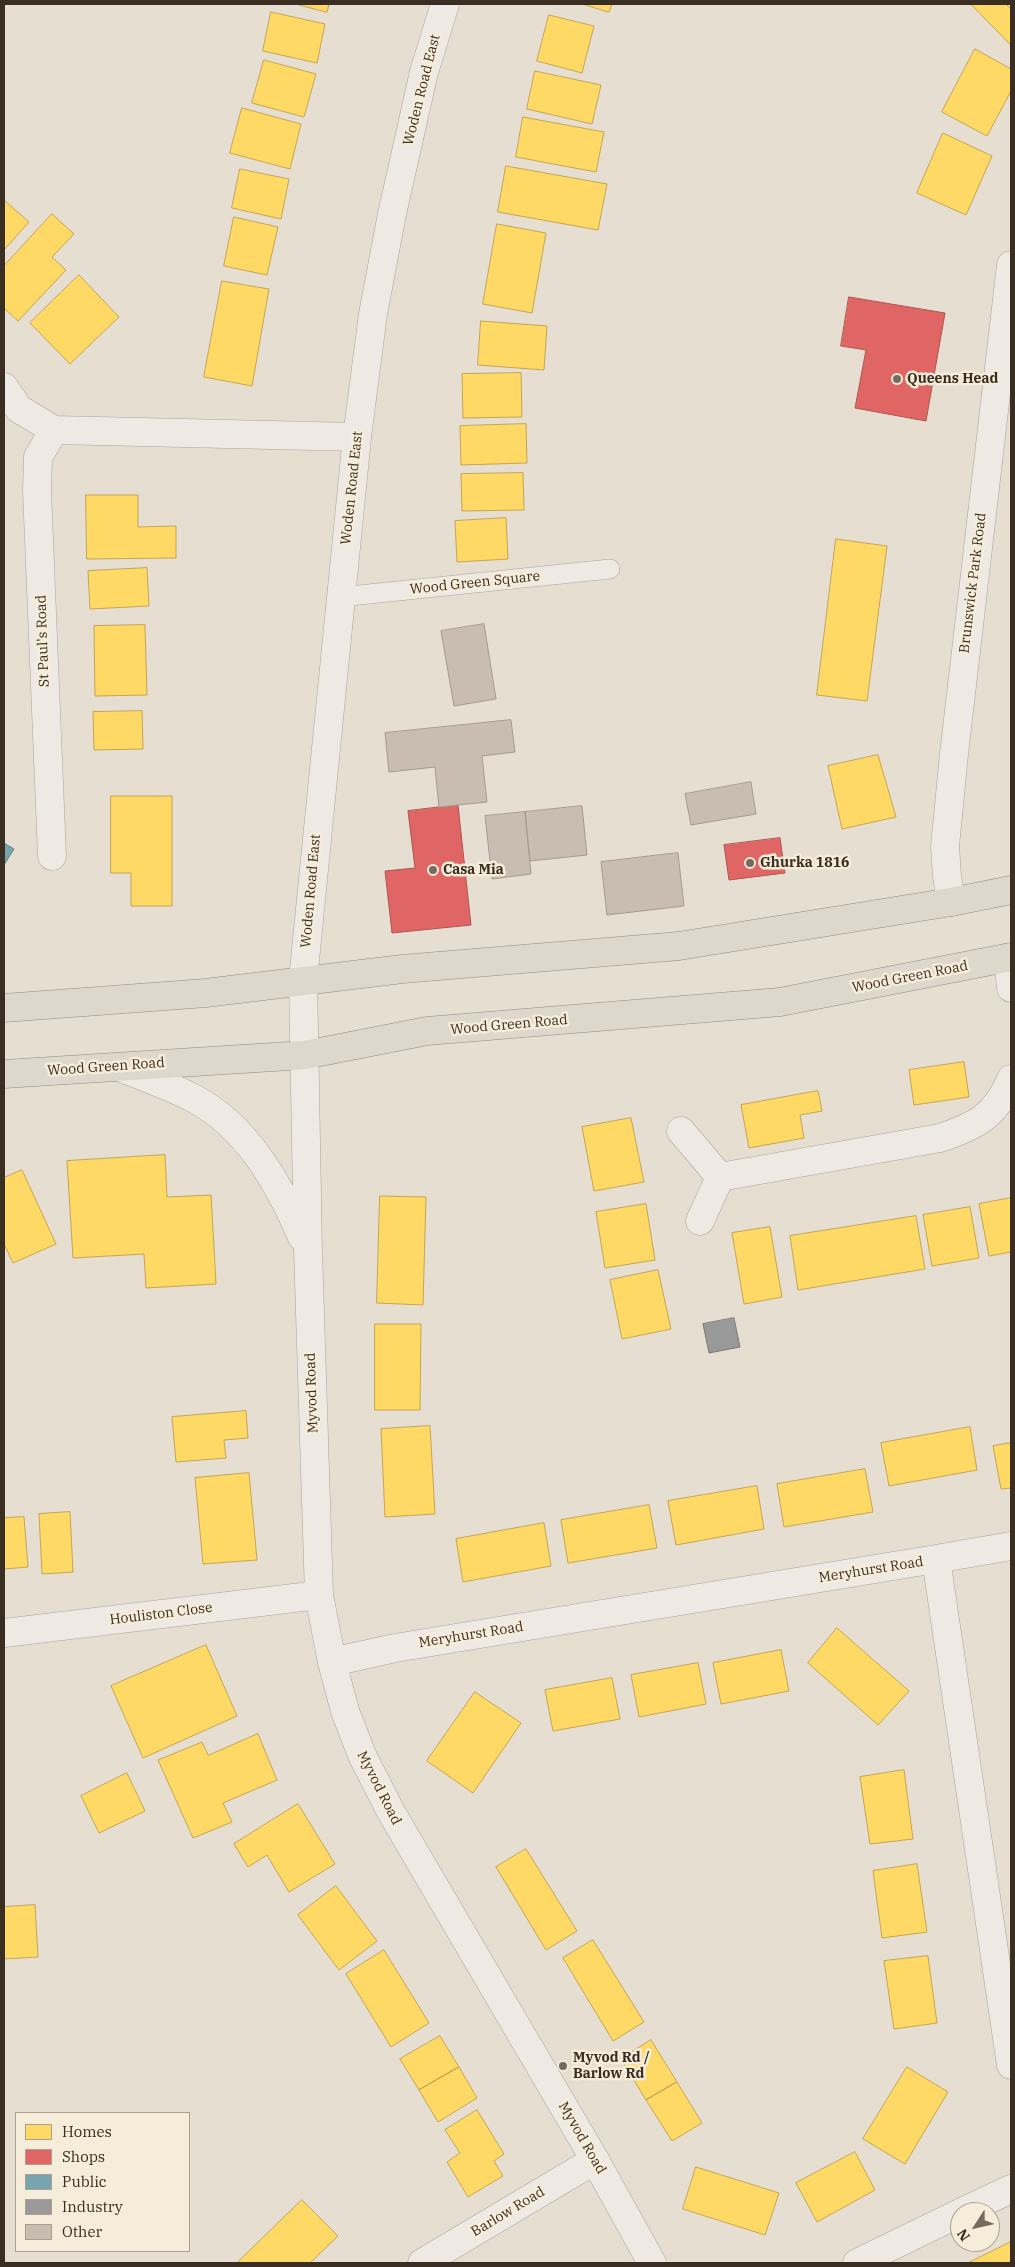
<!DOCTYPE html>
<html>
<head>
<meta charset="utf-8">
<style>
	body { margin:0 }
	#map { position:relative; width:1015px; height:2267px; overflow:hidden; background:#e5ded1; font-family:"IBM Plex Serif",serif }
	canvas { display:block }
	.frame { position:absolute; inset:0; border:5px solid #3a2d21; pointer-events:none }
	.legend { position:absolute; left:15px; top:2112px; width:175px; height:140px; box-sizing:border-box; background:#f5ecd9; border:1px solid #aaa08f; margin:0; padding:6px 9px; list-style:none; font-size:15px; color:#3a2d21 }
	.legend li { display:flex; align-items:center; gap:10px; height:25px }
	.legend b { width:25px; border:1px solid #aaa08f }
	.north { position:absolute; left:950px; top:2202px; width:50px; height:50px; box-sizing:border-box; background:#f5ecd9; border:1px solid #aaa08f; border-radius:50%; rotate:235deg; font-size:14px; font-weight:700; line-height:20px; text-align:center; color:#3a2d21 }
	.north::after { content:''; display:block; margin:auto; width:18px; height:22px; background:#766b5f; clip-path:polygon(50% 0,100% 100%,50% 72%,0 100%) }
</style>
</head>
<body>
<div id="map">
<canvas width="1015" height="2267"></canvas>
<div class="frame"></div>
<ul class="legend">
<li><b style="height:14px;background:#ffd966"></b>Homes</li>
<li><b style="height:14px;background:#e06666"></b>Shops</li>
<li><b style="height:14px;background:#76a5af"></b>Public</li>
<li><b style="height:14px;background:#999"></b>Industry</li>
<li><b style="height:14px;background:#c9bdb2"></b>Other</li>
</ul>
<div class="north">N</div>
</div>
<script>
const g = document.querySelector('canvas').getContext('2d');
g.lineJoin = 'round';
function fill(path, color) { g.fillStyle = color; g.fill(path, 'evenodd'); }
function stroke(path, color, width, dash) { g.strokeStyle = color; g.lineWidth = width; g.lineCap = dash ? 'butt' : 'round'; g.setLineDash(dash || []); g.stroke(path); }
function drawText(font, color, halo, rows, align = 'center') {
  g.font = font + ' "IBM Plex Serif",serif'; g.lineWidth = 5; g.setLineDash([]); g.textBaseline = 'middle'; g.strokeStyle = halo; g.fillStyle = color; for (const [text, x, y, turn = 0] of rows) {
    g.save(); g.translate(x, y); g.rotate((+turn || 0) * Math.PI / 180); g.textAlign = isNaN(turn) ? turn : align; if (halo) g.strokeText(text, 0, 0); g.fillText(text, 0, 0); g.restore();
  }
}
const homes = new Path2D(`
	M296,4H329L327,12Z
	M583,4H612L609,12Z
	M971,4H1006L1011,9V45Z
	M271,12L325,24L317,63L263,51Z
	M549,15L594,26L582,73L537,61Z
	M975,49L1011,69V91L987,136L942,112Z
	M264,60L316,74L304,117L252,103Z
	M535,71L601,85L592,124L527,109Z
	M242,108L301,124L290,169L230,153Z
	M523,117L604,132L596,172L516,157Z
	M943,133L992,156L966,215L917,193Z
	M506,166L607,184L598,230L498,212Z
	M240,169L289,179L281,219L232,208Z
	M4,200L29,222L4,250Z
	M52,214L74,234L52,257L66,270L18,321L4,308V266Z
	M234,217L278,227L267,275L224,266Z
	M497,224L546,233L532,313L483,304Z
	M79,275L119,317L70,364L30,323Z
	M222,281L269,289L252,386L204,377Z
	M481,321L547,326L544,370L478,365Z
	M521,373L522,417L463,418L462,374Z
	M526,424L527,463L461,465L460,426Z
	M523,473L524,510L462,511L461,474Z
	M86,495H138V527L176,526V558L87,559Z
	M506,518L508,559L457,562L455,521Z
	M836,539L887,546L867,701L817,695Z
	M147,568L149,606L90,609L88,571Z
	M145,625L147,695L95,696L94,626Z
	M142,711L143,749L94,750L93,712Z
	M878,755L896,817L842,829L828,766Z
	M111,796H172V906H131V873H111Z
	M964,1062L969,1097L914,1105L909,1070Z
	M818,1091L822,1111L800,1115L804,1138L749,1148L741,1105Z
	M631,1118L644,1182L594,1191L582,1127Z
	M165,1155L167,1197L211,1195L216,1284L146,1288L144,1254L73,1258L67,1161Z
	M22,1170L56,1244L13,1263L4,1244V1178Z
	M380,1196L426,1197L423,1305L377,1303Z
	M1011,1198V1252L989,1256L979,1204Z
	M646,1204L655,1260L605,1268L596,1212Z
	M970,1207L979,1258L932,1266L923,1215Z
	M916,1216L925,1269L798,1290L790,1236Z
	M770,1227L782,1297L744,1304L732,1233Z
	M658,1270L671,1329L622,1339L610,1280Z
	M375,1324H421L420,1410H375Z
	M246,1411L248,1438L224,1440L226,1458L176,1462L172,1417Z
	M430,1426L435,1514L385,1517L381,1429Z
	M970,1427L977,1470L889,1486L881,1443Z
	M1011,1443V1488L1001,1489L993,1446Z
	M865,1469L873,1512L784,1527L777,1484Z
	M249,1473L257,1560L203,1564L195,1478Z
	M757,1486L764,1529L676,1545L668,1501Z
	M649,1505L657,1548L568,1563L561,1520Z
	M70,1512L73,1572L42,1574L39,1514Z
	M24,1517L28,1567L4,1569V1518Z
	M544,1523L551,1566L463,1582L456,1539Z
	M837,1628L909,1691L878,1725L808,1663Z
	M206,1645L237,1716L143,1758L111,1686Z
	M781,1650L789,1691L721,1704L713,1663Z
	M698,1663L706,1704L639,1717L631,1675Z
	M612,1678L620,1719L553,1731L545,1690Z
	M475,1692L521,1723L473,1793L427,1761Z
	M258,1734L277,1780L223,1803L232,1822L193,1838L158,1760L202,1742L208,1755Z
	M904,1770L913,1839L870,1844L860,1777Z
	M127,1773L145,1811L99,1833L81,1796Z
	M298,1804L335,1864L289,1892L267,1855L248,1867L234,1844Z
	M526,1849L577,1931L546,1950L496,1867Z
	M917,1864L927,1932L882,1938L873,1871Z
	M336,1886L377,1941L339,1970L298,1915Z
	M35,1905L38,1957L4,1959V1907Z
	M593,1940L644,2022L613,2041L563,1958Z
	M384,1950L429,2023L391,2047L346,1974Z
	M928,1956L937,2023L894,2029L884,1961Z
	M440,2036L459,2067L419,2090L400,2059Z
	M651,2040L677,2082L646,2100L621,2059Z
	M459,2067L477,2098L438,2122L419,2090Z
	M907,2067L948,2092L905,2164L863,2139Z
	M677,2082L702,2123L672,2141L646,2100Z
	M477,2110L504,2154L494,2161L503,2176L468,2197L447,2162L460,2153L445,2130Z
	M855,2152L875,2190L817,2222L796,2183Z
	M696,2167L779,2193L765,2235L683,2209Z
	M302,2200L338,2236L310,2263H237Z
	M1011,2242V2263H968Z`);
const shops = new Path2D(`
	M849,297L945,313L926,421L855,408L866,350L841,346Z
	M458,805L471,925L392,933L385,871L415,868L408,811Z
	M780,838L785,873L729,880L724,845Z`);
const public = new Path2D(`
	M4,843L14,849L4,865Z`);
const industry = new Path2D(`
	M734,1318L740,1347L709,1353L703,1324Z`);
const building = new Path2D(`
	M484,624L496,699L454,706L441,631Z
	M511,720L515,752L482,756L487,802L439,807L435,767L389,772L385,733Z
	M751,782L756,814L691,825L685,794Z
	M582,806L587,855L530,861L525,812Z
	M525,812L531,874L492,879L485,816Z
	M678,853L684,906L607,915L601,862Z`);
const service = new Path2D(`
	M340,597L610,569`);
const minor = new Path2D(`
	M4,387L19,409L54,430L357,437
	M52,856L37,491L38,457L54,430
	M951,902L947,876L945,846L954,754L1011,265
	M1008,958L1011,988
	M681,1131L720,1177
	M720,1177L940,1138C976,1126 996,1116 1011,1079
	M700,1221L720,1177
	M936,1559L1011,1546
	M4,1633L319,1595
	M332,1662L395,1648L936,1559L1011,2065
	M962,2212L1011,2189
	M422,2263L595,2160
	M857,2263L960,2213`);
const tertiary = new Path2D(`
	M445,4L424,72L392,214L373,314L357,437L303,980L308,1250L319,1595L332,1662L345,1711L362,1755L391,1812L595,2160L652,2263
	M119,1067C144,1077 170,1086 193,1098C247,1126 279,1184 302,1237`);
const trunk = new Path2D(`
	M4,1008L206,993L402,969L679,946L951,902L1011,890
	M4,1074L305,1055L427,1031L780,1002L1011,957`);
const markers = [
	[897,379,5,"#766b5f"],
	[750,863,5,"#766b5f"],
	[433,870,5,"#766b5f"],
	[563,2066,5,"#766b5f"]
];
const streetNames = [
	["Woden Road East",422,90,-76],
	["Woden Road East",352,488,-84],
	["Wood Green Square",475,583,-6],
	["Brunswick Park Road",973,583,-83],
	["St Paul's Road",43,641,-92],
	["Woden Road East",311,891,-85],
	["Wood Green Road",910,977,-11],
	["Wood Green Road",509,1025,-5],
	["Wood Green Road",106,1067,-4],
	["Myvod Road",312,1393,-92],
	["Meryhurst Road",871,1570,-9],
	["Houliston Close",161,1614,-7],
	["Meryhurst Road",471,1635,-9],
	["Myvod Road",379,1788,63],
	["Myvod Road",582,2138,60],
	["Barlow Road",508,2212,-31]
];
const poiNames = [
	["Queens Head",907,379],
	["Ghurka 1816",760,863],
	["Casa Mia",443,870],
	["Myvod Rd /",573,2058],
	["Barlow Rd",573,2074]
];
fill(homes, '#ffd966');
stroke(homes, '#c4a551', 1);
fill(shops, '#e06666');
stroke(shops, '#ae5551', 1);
fill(public, '#76a5af');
stroke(public, '#648184', 1);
fill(industry, '#999');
stroke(industry, '#7c7975', 1);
fill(building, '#c9bdb2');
stroke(building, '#a69a90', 1);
stroke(service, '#aba499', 20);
stroke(minor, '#aba499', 29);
stroke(tertiary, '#aba499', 29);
stroke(trunk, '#908980', 29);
stroke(service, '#eeeae3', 19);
stroke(minor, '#eeeae3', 28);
stroke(tertiary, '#eeeae3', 28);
stroke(trunk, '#ded8cc', 28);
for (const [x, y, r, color] of markers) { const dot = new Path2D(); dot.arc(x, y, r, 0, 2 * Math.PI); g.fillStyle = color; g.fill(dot); stroke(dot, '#f5ecd9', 2); }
drawText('14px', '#3a2d21', '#f5ecd9', streetNames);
drawText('bold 14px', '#3a2d21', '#f5ecd9', poiNames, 'left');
</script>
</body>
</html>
